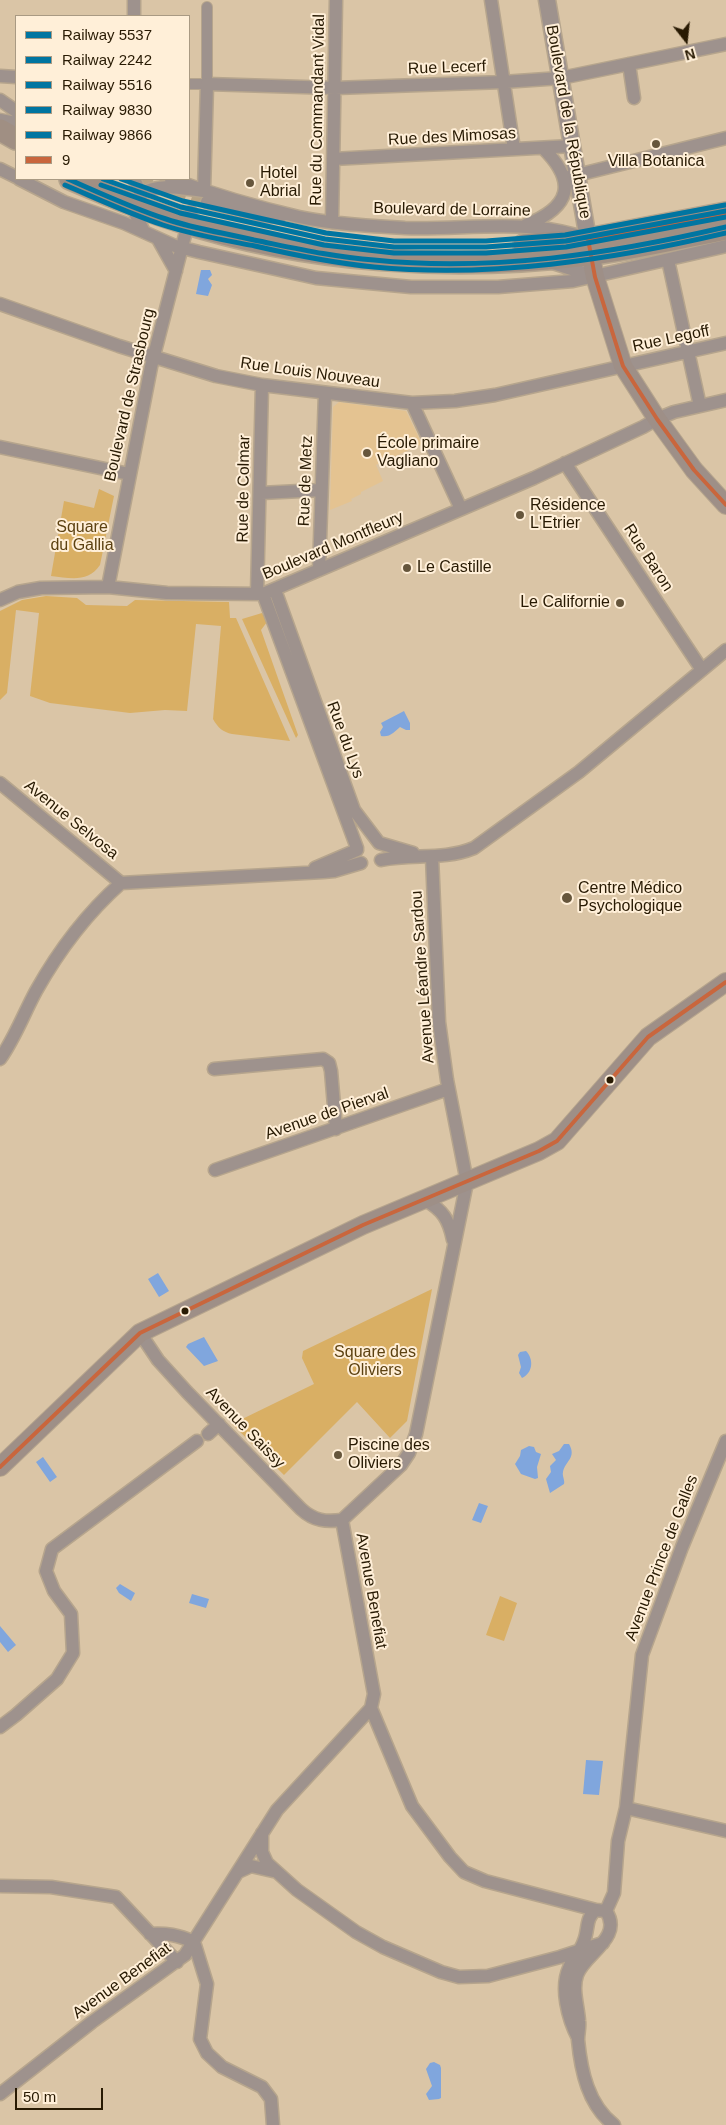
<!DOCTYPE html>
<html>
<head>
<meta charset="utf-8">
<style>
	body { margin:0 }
	#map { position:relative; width:726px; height:2125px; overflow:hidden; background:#dac5a6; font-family:Helvetica,sans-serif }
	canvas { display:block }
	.legend { position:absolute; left:15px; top:15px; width:175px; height:165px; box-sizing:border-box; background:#ffefd8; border:1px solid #a99a83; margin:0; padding:6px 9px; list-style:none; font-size:15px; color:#281a03 }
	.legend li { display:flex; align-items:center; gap:10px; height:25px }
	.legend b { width:25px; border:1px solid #a99a83 }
	.north { position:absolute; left:661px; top:15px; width:50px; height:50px; -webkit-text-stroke:4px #ffefd8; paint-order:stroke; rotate:164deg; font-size:14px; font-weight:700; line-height:20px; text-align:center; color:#281a03 }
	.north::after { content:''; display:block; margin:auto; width:18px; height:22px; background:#281a03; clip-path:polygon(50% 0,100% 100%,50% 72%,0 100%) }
	.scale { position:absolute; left:15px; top:2088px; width:88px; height:22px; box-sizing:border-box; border:2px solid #281a03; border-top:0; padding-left:6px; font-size:15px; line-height:18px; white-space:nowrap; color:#281a03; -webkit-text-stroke:4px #ffefd8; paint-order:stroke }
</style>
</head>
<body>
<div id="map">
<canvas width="726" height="2125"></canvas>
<ul class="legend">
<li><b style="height:6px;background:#0075a1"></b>Railway 5537</li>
<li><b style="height:6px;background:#0075a1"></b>Railway 2242</li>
<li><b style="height:6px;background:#0075a1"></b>Railway 5516</li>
<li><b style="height:6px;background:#0075a1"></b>Railway 9830</li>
<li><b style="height:6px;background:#0075a1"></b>Railway 9866</li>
<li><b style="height:6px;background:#c9663d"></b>9</li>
</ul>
<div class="north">N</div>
<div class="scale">50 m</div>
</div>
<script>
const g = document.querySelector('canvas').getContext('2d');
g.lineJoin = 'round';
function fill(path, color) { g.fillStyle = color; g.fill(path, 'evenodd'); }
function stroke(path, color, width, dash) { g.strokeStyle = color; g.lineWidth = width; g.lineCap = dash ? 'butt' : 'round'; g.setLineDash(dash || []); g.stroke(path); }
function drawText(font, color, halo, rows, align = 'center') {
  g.font = font + ' Helvetica,sans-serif'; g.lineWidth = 4; g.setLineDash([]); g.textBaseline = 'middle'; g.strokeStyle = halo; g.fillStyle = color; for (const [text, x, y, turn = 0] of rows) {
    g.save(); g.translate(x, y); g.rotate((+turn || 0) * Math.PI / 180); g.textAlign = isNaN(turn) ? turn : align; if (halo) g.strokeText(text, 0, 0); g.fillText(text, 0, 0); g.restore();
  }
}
const built = new Path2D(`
	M339,402L406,411L422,444L376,465L383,481L361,492V494L351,499L352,501L330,510L333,407Z`);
const green = new Path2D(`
	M99,489L114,496L100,565C88,583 70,578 51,576L64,501L94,508Z
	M46,596L77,598L86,605L127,606L135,600L229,602L230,618H236L290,741L232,734C223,732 218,728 213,719L221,626L196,624L187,711L165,710L130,713L50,703L30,696L39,613L16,610L7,693L0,700V611L22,600Z
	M262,613L267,622L261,630L298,735L296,738L242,619Z
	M432,1289L407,1421L390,1438L357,1402L284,1475L232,1424L314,1384L302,1358L303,1351Z
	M500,1596L517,1603L504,1641L486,1635Z`);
const water = new Path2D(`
	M201,270H210L212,275L208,279L212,285L208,296L196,294Z
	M404,711L410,723V730H406L400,727C395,731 390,738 381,736L380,732L383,727L381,723Z
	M158,1273L169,1291L159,1297L148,1279Z
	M204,1337L218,1361L204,1366L186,1347L188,1344Z
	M526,1351C534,1359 533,1373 522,1378L519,1373L521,1367L518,1355L520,1352Z
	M564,1444H569C577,1458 565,1461 563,1472C562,1476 565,1480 564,1484L550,1493L546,1479L551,1472L550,1466L556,1460L552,1454L559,1451Z
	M529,1446L534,1447L536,1452L541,1454L537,1467L538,1478L535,1479L521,1474L515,1464L520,1456L521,1450Z
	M43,1457L57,1477L50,1482L36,1462Z
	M479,1503L488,1506L481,1523L472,1520Z
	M120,1584L135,1593L131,1601L119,1593L116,1588Z
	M192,1594L209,1599L206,1608L189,1603Z
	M0,1626L16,1645L8,1652L0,1642Z
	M586,1760L603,1761L599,1795L583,1794Z
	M434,2062L440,2065L441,2068V2098L439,2099L429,2100L426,2094L432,2086L426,2069L430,2063Z`);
const minorTunnel = new Path2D(`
	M141,179L207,202`);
const pedestrian = new Path2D(`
	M189,84H207V7`);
const minor = new Path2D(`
	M491,0L514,149
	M134,16V0
	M629,64L634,98
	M0,76L16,77
	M0,100L16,111
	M0,120L16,123
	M333,159L572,146
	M0,169L16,177
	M565,178L726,138
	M19,179L64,202L124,223L175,246L199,252L316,278L411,287H498L573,281L726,246
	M134,179L141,194
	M171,179C212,194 255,207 299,217C331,224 372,226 405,228C462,230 520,219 576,235
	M207,202L262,216L280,217
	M332,221L336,0
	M526,225C570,207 578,183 543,148
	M144,232L136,215L141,194C160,182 183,189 204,191L207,84L335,88L503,82L561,78L726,44
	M158,239L176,271
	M668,260L700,406
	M553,263L593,276
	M0,304L119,346L216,376L262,385L412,403L455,401L495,395L726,343
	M412,403L461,509
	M0,447L129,474
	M565,463L702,670
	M261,493L321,490
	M319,570L325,393
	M108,587L151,367L191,212
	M275,590L354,810L379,843L413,853
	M257,594L262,385
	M263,594L357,848
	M0,600L18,592L41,588L108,587L167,593L263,594L534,478L643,427L657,419L674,412L726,400
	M0,783L121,883
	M381,860C413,853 442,861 474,848L579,772L726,650
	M315,868L357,850
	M0,1059C15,1038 24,1013 36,991C59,950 86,914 121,883L323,872L334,871L361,863
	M214,1069L323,1059L329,1063L331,1071L336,1129
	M215,1170L448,1089
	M425,1200C443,1210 449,1220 453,1240
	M140,1333L158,1360L187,1392L301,1509C314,1521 326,1522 342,1520
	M208,1434L219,1424
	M342,1520L401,1465L409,1453L416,1434L467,1182L447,1080L439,1022L432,857
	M371,1708L412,1806L450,1857L464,1872L485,1881L596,1910
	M0,1727L16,1715L57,1679L73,1653L71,1614L54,1591L46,1571L52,1549L197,1441
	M626,1808L726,1831
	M262,1833V1852L267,1863L297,1890L356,1932L383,1947L441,1972L459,1977L488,1976L560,1957L603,1943
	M238,1872L251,1866L273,1871
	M0,1886L51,1887L116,1897L177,1962
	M606,1911L614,1893L618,1841L626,1808L642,1655L682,1547L726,1441
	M150,1934C167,1933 178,1935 194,1942L207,1984L200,2039L207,2053L222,2067L262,2087L271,2099L273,2125
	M578,2038C568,2019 560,1988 569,1968C573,1958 581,1951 584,1941C589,1929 585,1918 596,1910L606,1911C624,1938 584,1954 577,1975C572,1989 578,2006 579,2021C580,2027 578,2033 578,2040C581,2071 588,2105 614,2125
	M0,2094L92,2022L185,1955L277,1810L371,1708L374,1694L342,1520`);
const tertiary = new Path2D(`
	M547,0L588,239`);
const secondary = new Path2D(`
	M588,242L595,277L623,366L657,419L694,470L726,505
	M0,1467L140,1333L363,1225L539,1151L557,1141L648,1037L726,982`);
const trunk = new Path2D(`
	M0,130L16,139
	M70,179C105,194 140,209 176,220C306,263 453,271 588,255C634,249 680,238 726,229
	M524,245L588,239L726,213`);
const bus1 = new Path2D(`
	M726,213L588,239L595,277L623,366L657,419L694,470L726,505
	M0,1467L140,1333L363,1225L539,1151L557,1141L648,1037L726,982`);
const rail1 = new Path2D(`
	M68,179C100,193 132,208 166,219C195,229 225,233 254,240C294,248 333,257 374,260C492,272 611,254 726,227`);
const rail2 = new Path2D(`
	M103,179L181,207L325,239L394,247H486L566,241L726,211`);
const rail3 = new Path2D(`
	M101,185L180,213L324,245L394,253H486L566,247L726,217`);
const rail4 = new Path2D(`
	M65,185C98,199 130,214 163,225C193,235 224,240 255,246C294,255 334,263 374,267C492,278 611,260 726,233`);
const rail5 = new Path2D(`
	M121,179L183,201L326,233L394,241H486L565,235L725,205`);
const markers = [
	[656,144,5,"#66563c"],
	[250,183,5,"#66563c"],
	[367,453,5,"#66563c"],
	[520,515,5,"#66563c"],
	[407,568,5,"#66563c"],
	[620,603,5,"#66563c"],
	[567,898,6,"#66563c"],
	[610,1080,4.5,"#281a03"],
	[185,1311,4.5,"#281a03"],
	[338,1455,5,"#66563c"]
];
const streetNames = [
	["Rue Lecerf",447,68,-2],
	["Rue du Commandant Vidal",318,110,-89],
	["Boulevard de la République",568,122,80],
	["Rue des Mimosas",452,137,-3],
	["Boulevard de Lorraine",452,210,1],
	["Rue Legoff",671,339,-12],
	["Rue Louis Nouveau",310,373,8],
	["Boulevard de Strasbourg",130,395,-77],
	["Rue de Metz",306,481,-88],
	["Rue de Colmar",244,489,-89],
	["Boulevard Montfleury",333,546,-23],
	["Rue Baron",648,558,57],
	["Rue du Lys",345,740,70],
	["Avenue Selvosa",71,820,39],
	["Avenue Léandre Sardou",423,977,-94],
	["Avenue de Pierval",327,1114,-19],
	["Avenue Saissy",245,1428,46],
	["Avenue Prince de Galles",662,1558,-69],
	["Avenue Benefiat",371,1591,80],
	["Avenue Benefiat",122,1981,-36]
];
const poiNames = [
	["Villa Botanica",656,162,"center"],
	["Hotel",260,174],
	["Abrial",260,192],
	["École primaire",377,444],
	["Vagliano",377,462],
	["Résidence",530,506],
	["L'Etrier",530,524],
	["Le Castille",417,568],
	["Le Californie",610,603,"right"],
	["Centre Médico",578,889],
	["Psychologique",578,907],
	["Piscine des",348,1446],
	["Oliviers",348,1464]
];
const parkNames = [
	["Square",82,528],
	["du Gallia",82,546],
	["Square des",375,1353],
	["Oliviers",375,1371]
];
fill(built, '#e4c391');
fill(green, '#d9af64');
fill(water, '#80a6dd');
stroke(minorTunnel, '#b6a385', 12, [12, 6]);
stroke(pedestrian, '#b6a58d', 12);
stroke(minor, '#b6a58d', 15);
stroke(tertiary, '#b6a58d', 19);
stroke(secondary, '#b6a58d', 20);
stroke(trunk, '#b6a58d', 24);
stroke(pedestrian, '#9e928d', 10);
stroke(minor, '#9e928d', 12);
stroke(tertiary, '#9e928d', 16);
stroke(secondary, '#9e8f87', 18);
stroke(trunk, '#a08f83', 21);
stroke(bus1, '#c9663d', 4);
stroke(rail1, '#0075a1', 5);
stroke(rail2, '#0075a1', 5);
stroke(rail3, '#0075a1', 5);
stroke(rail4, '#0075a1', 5);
stroke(rail5, '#0075a1', 5);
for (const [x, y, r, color] of markers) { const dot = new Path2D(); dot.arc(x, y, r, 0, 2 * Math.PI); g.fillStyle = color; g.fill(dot); stroke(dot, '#ffefd8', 2); }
drawText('16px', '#281a03', '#ffefd8', streetNames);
drawText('16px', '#281a03', '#ffefd8', poiNames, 'left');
drawText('16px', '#5d4212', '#ffefd8', parkNames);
</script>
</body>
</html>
